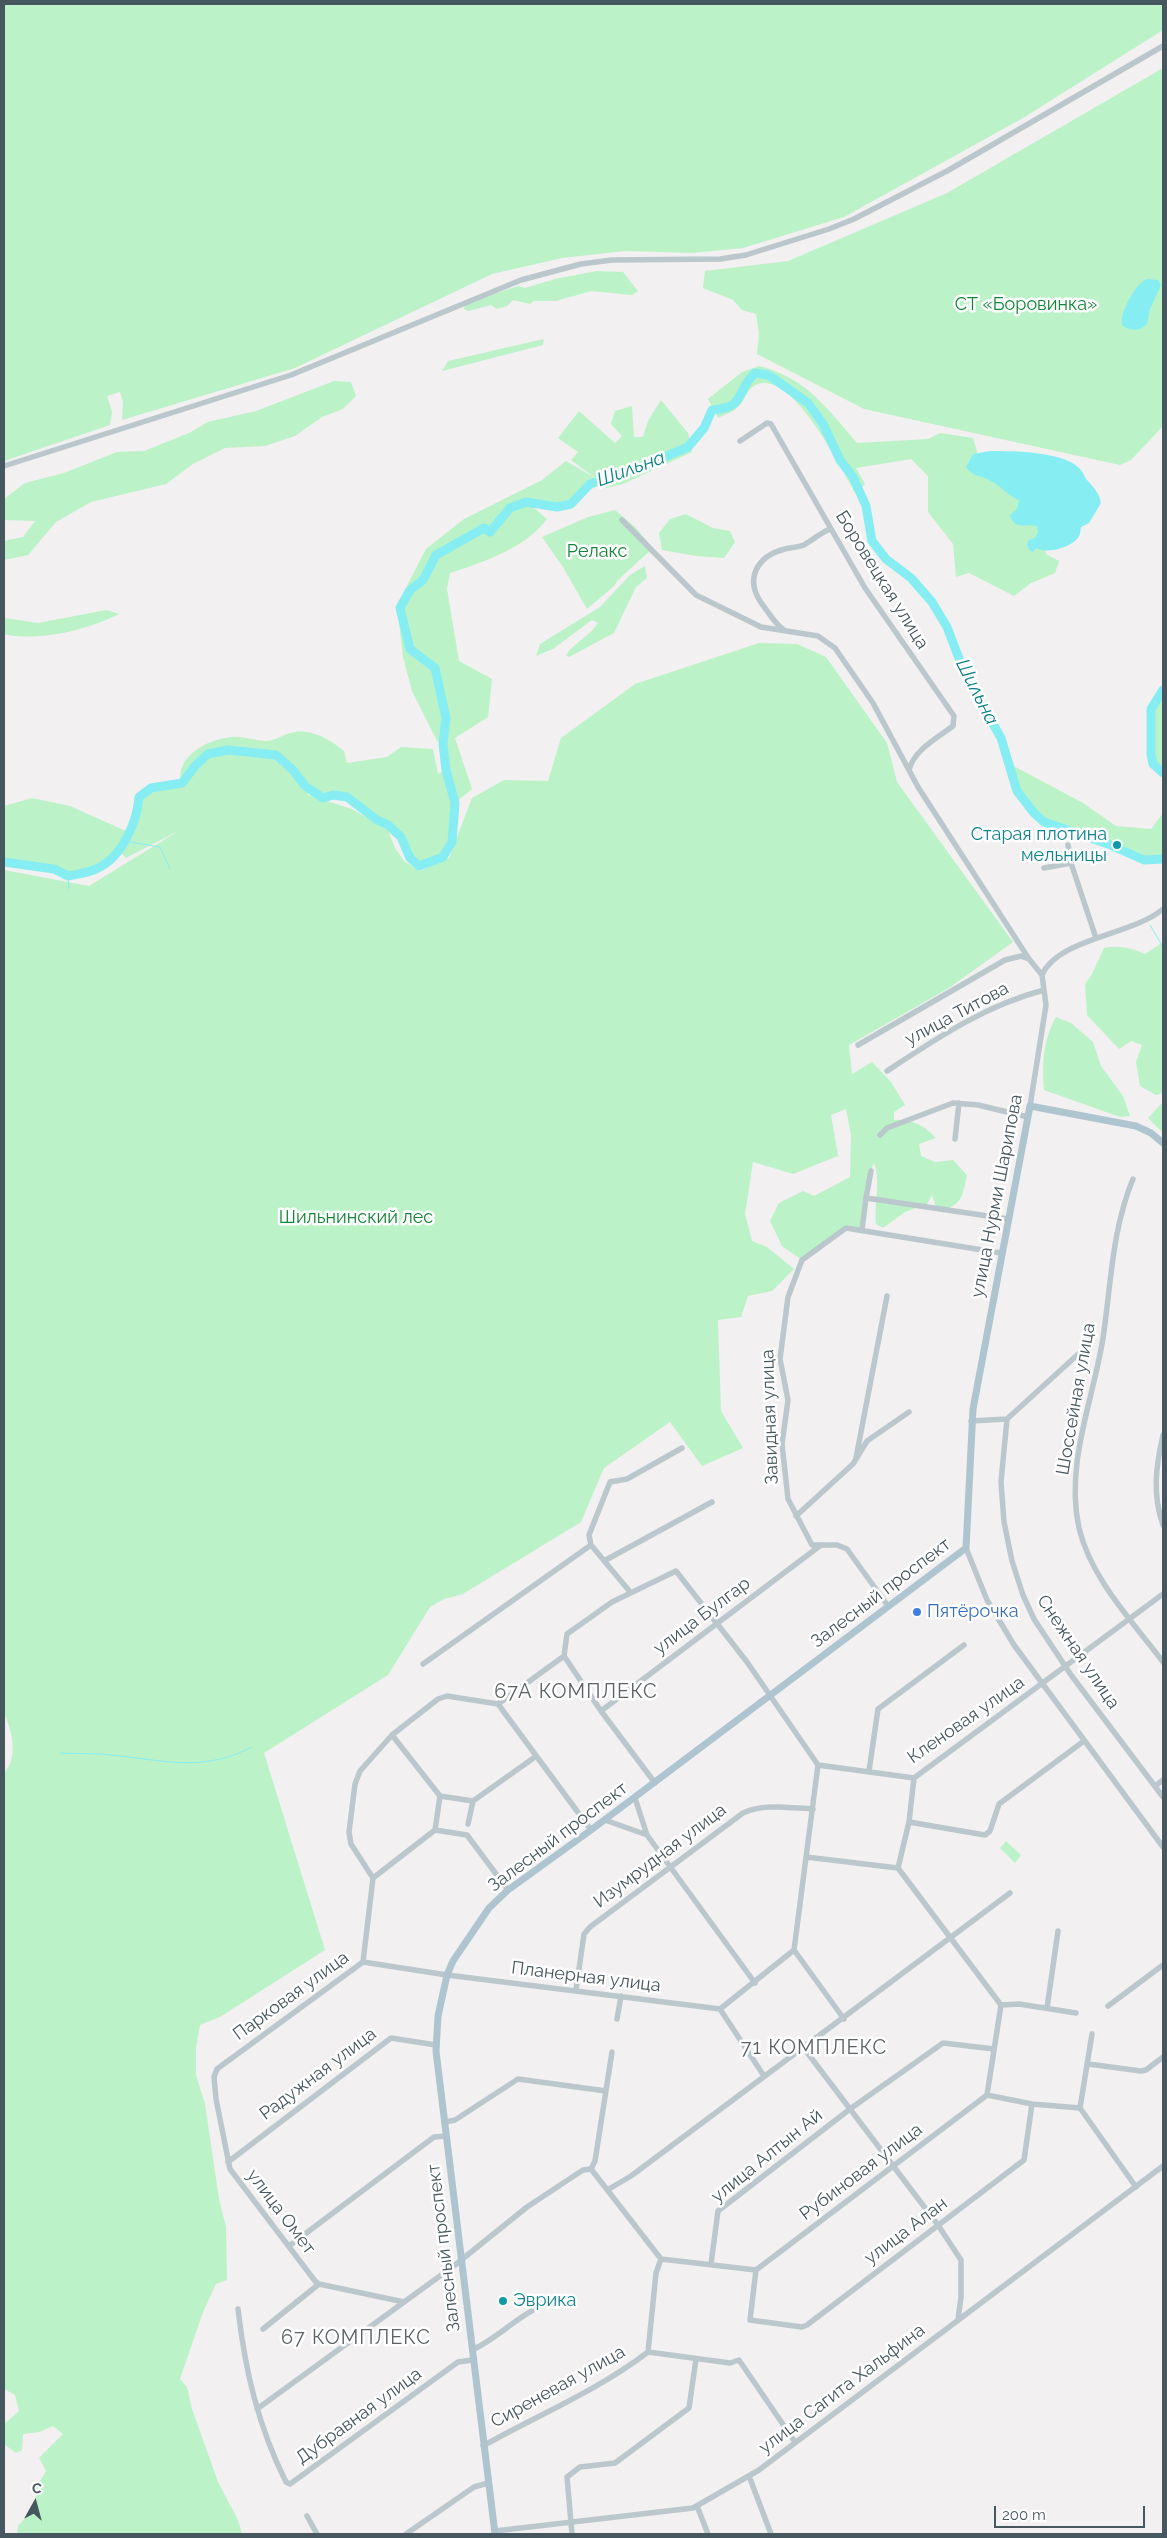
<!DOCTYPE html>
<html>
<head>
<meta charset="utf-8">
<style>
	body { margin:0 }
	#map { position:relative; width:1167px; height:2538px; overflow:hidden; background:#f2f0f0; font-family:Raleway,sans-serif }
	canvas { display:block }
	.frame { position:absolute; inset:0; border:5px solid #46575f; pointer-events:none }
	.north { position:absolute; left:10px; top:2478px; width:50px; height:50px; -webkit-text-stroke:4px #fff; paint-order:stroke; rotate:7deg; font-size:14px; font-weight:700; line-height:20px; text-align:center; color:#46575f }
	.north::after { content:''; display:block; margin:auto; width:18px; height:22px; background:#46575f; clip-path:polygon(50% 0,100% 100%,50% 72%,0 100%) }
	.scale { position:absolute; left:994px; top:2506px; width:151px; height:22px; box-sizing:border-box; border:2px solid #46575f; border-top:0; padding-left:6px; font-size:15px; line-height:18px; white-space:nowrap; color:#46575f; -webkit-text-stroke:4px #fff; paint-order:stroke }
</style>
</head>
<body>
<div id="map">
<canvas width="1167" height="2538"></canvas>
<div class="frame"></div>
<div class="north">С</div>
<div class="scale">200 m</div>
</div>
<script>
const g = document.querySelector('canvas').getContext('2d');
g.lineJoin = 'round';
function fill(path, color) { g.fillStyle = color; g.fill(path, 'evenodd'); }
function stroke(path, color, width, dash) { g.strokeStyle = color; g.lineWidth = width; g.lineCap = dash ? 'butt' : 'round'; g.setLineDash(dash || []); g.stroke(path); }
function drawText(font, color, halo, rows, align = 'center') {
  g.font = font + ' Raleway,sans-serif'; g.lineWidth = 5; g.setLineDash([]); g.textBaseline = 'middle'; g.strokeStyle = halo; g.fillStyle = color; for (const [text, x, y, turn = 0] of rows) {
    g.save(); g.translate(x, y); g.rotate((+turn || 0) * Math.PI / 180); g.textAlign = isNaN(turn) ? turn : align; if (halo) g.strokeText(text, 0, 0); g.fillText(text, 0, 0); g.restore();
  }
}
const green = new Path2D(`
	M4,4H1163V30L1023,118L844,217L743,248L692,253L625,251L562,258L492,274L295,368L122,420L123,402L120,392L107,396L112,412L110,425L4,461Z
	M1163,68V426L1131,460L1120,465L864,409L757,354L759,333L756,314L742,310L733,300L703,288L705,271L788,261L947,193Z
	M597,271L623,272L638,291L632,295L591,291L556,301H534L530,304L513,300L507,306L497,309L491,305L468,311L464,309L465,304L518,286L525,288L555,279Z
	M544,339L543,345L442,371L448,361Z
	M759,366C805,377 827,408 857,443L928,439L940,433L973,438L982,468L1016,492L1041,527L1046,554L1059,561L1055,573L1031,583L1014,596L969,573L956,577L953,544L928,512V476L911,459L856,468L865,484L856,494C841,469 794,372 758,384C747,387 746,400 738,407C733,412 724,415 718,418L708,399L742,372Z
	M334,381L351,382L356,396L343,409L322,417L295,436L265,446L225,448L193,464L166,484L91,502L56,522L28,555L4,560V541L23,537L35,521L4,520V499L25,483L64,473L117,452L144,451L189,433L208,422L256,411Z
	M661,400L688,433L692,452L623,484L606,488L600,482L590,484L571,504L557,507L527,502L547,519C525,548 484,562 450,573L447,589L459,661L492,679L488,717L455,738L472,789L455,803L452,842L443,857L419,866L410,858L401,837L388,825L377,820L347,797L333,795L323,798L305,787L308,795L352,809L388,830L395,848L404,861L420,871L449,858L472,798L504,780L548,781L561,738L635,684L759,643L797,644L826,657L887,743L897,782L1013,942L949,988L849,1045L852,1074L872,1062L891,1082L905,1105L894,1112V1120C912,1120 923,1124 936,1138L919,1144L921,1156L935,1162L953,1160L967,1175C962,1199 962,1204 938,1212L932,1195L927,1204L905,1212L883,1228L876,1224C874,1205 881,1181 874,1163L870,1172L862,1230L846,1228L802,1260L782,1246L770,1221L779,1203L803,1191L814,1196L850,1177L851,1135L846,1109L831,1115L838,1156L793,1174L753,1162L745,1214L752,1241L767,1247L794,1269L772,1291L748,1296L741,1317L718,1320L721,1411L743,1448L702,1466L670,1422L604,1468L581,1522L463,1594L444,1599L430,1607L388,1675L264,1753L325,1950L220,2017L200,2025L196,2048V2075L205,2104L219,2199L226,2227L227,2280L216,2284L203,2312L180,2379L187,2387L192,2409L218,2482L238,2520L242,2534H17L18,2526L35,2506L36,2488L46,2471L39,2458L63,2434L53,2426L39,2432L23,2434L22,2450L16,2453L4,2444V2424L19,2411L15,2395L4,2389V1773C18,1759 13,1731 4,1714V870L89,886L180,830L126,858L119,850L98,868L68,876L53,869L4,862V806L32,798L70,806L128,832L137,816L139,797L151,788L181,783C175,756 208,739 232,737C243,736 255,741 266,741C282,740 288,727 311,733C324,736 334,743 344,751L347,763L387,757L401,747L433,749L438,774L446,770L443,744L437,741L412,691L403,657L397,605L426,549L464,519L542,480L566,461L595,478L571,460L578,452L558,438L579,411L615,443L622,436L611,424L615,411L632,406L634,437H643L648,421Z
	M615,510L636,528L653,548C645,556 617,579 614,586L587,609L563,567L542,537L588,517Z
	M686,514L713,528L730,531L735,542L724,558L696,556L662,550L659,533L670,519Z
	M645,566L647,578L636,587L614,633L569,657L566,655C575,642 589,637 598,623L592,620L553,649L536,656L540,644L600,607L630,575Z
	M106,610L119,614C88,630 38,642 4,634V618L38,623Z
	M1163,684V772L1151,754L1147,717Z
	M1010,764L1083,803L1116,826L1151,829L1163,813V859L1144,860L1108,844L1044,822L1017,791Z
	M1162,943L1163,1093L1156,1095L1140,1086L1136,1062L1142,1045L1131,1041L1119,1049L1087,1015L1085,984L1092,974L1104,948C1118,945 1132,948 1145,954Z
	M1056,1017L1071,1023L1093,1042L1101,1066L1123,1096L1130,1116L1120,1117L1044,1090C1042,1064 1043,1040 1056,1017Z
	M1161,1104H1163V1133L1148,1118Z
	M1006,1841L1021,1855L1015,1863L1000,1848Z`);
const water = new Path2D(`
	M1147,279L1158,280L1161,285L1150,309L1147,324C1140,332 1129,331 1122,325C1119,314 1136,282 1147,279Z
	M990,451C1012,451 1066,451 1081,470C1084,473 1084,477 1087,480C1094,488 1099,492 1101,503L1089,523L1081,527C1080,532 1081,536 1075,541C1067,548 1046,554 1036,548L1033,552L1030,551L1027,545L1028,541L1036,537L1038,532L1037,526C1024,524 1014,530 1010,515L1017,509L1019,500C1008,496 1000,485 989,480C980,475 973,477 966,467L973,454Z`);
const stream = new Path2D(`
	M124,841L160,847L170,869
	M68,876L69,889
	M1150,925L1163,947
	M61,1753C77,1754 95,1753 111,1755C163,1760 202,1773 252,1747`);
const river = new Path2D(`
	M1163,690L1151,709V754L1153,764L1163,773
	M4,862L54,869L68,876C77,874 89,873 98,868C122,857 137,822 139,797L151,788L182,783L196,765L208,754L228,750L276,755L293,770L305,786L323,798L333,795L347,797L377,820L388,825L401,837L410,858L419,866L443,857L452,842L455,803L446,770L443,744L446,718L435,668L410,649L400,608L410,590L423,580L436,555L484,528L490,532L510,508L526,502L557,507L571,504L590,484L639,468L688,447L704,428L712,410C747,407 734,393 755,373L768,375L780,383L808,403L823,424L840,460L853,477L866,506L872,541L886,559L911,578L932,602L947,627L965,674L1001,738L1017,791L1034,813L1044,822L1108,844L1144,860L1163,859`);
const minor = new Path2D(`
	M740,441L767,423L771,424L865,588L954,716L953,726C937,738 914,750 909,770
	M4,466L291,375L521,280L581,264L612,260L720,259L746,255L829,229L854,219L947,171L1163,46
	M622,520L696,595L761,627L818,636L835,648L873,703L918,787L1029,959L1042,975L1046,1005L1030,1106
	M784,630C775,624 769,613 762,604C744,579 757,556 785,549C791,547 797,548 804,545C813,540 820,533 830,529
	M1068,845L1071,863L1096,938
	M1044,868L1071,863
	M1042,975C1058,938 1133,935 1163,909
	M858,1045L1005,960L1021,956L1029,959
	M887,1071C937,1038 986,1005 1044,990
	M880,1135L887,1128L953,1103L978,1105L1028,1117
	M955,1139L959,1103
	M1133,1179C1112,1229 1111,1285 1103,1338C1093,1401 1065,1464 1079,1528C1091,1579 1133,1622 1163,1662
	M866,1198L871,1171
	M862,1230L866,1198L1008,1219
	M1007,1419L1001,1482L1004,1522L1012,1561L1023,1595L1034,1619L1071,1675L1163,1797
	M971,1421L1007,1419L1086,1347
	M1163,1435C1156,1466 1152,1494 1163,1525
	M856,1458L887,1296
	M796,1516L853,1464L867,1441L909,1412
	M966,1548L987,1600L1014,1645L1163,1847
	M604,1561L712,1502
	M631,1593L591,1545L589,1535L610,1482L627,1479L682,1448
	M888,1606L847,1549L837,1545H812L788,1499L782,1444L788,1400L780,1359L788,1297L802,1260L846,1228L1001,1253
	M564,1656L601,1711L655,1783
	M423,1664L591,1545
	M498,1704L591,1830
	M601,1711L821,1545
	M392,1735L440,1796
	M818,1765L914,1778L1163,1594
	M869,1771L878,1709L964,1645
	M1155,1786L1163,1780
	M635,1798L647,1835
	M473,1801L535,1757
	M605,1820L647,1835L755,1983
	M909,1822L985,1835L990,1831L999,1804L1084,1741
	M468,1824L473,1801L440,1796L435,1830L467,1835L508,1890
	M806,1857L898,1868L909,1822L914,1778
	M898,1868L1001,2005
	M373,1878L351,1844L349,1832L355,1784L360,1771L392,1735L438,1699L447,1696L498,1704L564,1656L567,1634L612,1602L676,1571L747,1662L818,1765
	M373,1878L435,1830
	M794,1950L818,1765
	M794,1950L844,2019
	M363,1962L373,1878
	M576,1990L584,1934L590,1927L743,1813C764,1803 790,1808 813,1809
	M1001,2005L1019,2004L1076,2013
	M1108,2006L1163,1965
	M1047,2008L1058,1931
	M720,2009L794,1950
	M720,2009L764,2076
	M617,2019L621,1996
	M803,2047L938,2225L961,2260V2297L958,2320
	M1088,2064L1141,2071L1146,2070L1163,2057
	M987,2095L1032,2104L1080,2108
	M1080,2108L1136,2187
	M1080,2108L1092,2034
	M445,2122L455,2120L518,2079L606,2091
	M228,2162L391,2038L436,2045
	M591,2169L595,2161L612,2052
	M591,2169L661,2259
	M609,2189L631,2176L1010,1893
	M289,2246L434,2137L446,2136
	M661,2259L756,2270L987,2095L1001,2005
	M711,2264L718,2211L850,2109L943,2043L994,2049
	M756,2270L750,2320L802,2327L807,2325L1024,2160L1032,2104
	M404,2302L319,2284L315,2281L230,2169L216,2099L214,2077L217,2069L363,1962L447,1975L720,2009
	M238,2309C245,2370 258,2426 286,2482L290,2484L458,2362L473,2360
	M263,2329L319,2284
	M472,2350C497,2339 516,2317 541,2306
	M648,2352L730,2363L739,2360L795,2442
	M257,2409L455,2265L527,2207L583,2170L591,2169
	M483,2446C538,2415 597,2391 648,2352L656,2273L661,2259
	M749,2476L771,2534
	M697,2506L708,2534
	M307,2516L317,2534
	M495,2531L693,2508L759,2470L1163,2166
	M406,2534L474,2487L488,2483
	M572,2534L567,2477L580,2467L615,2463L689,2408L696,2359`);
const major = new Path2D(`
	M495,2534L436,2051L438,2016L447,1975L453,1961L489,1908L508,1890L591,1830L966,1548L973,1409L1030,1106L1136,1126L1151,1133L1163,1143`);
const markers = [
	[1117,845,5,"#0f9aa8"],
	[917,1612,5,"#3f7fe0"],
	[503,2301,5,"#0f9aa8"]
];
const parkNames = [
	["СТ «Боровинка»",1026,305],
	["Релакс",597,552],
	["Шильнинский лес",356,1218]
];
const streetNames = [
	["Боровецкая улица",882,580,58],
	["улица Титова",957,1014,-28],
	["улица Нурми Шарипова",997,1196,-79],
	["Шоссейная улица",1076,1399,-80],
	["Завидная улица",770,1417,-92],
	["Залесный проспект",881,1593,-37],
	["улица Булгар",702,1616,-37],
	["Снежная улица",1078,1652,56],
	["Кленовая улица",966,1720,-35],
	["Залесный проспект",558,1837,-37],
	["Изумрудная улица",660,1856,-37],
	["Планерная улица",586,1977,7],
	["Парковая улица",291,1996,-36],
	["Радужная улица",318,2074,-37],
	["улица Алтын Ай",767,2156,-39],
	["Рубиновая улица",861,2172,-37],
	["улица Омет",281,2212,53],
	["улица Алан",906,2231,-37],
	["Залесный проспект",444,2248,-97],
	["Сиреневая улица",558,2387,-29],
	["улица Сагита Хальфина",842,2389,-37],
	["Дубравная улица",359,2416,-36]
];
const cultureNames = [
	["Старая плотина",1107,835],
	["мельницы",1107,856],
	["Эврика",513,2301,"left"]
];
const shopNames = [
	["Пятёрочка",927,1612]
];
const waterNames = [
	["Шильна",631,469,-20],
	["Шильна",977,692,63]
];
const quarterNames = [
	["67А КОМПЛЕКС",576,1692],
	["71 КОМПЛЕКС",814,2048],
	["67 КОМПЛЕКС",356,2338]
];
fill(green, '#bcf2c7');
fill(water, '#86eef2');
stroke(stream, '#86eef2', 1);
stroke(river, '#86eef2', 9);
stroke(minor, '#bac7cd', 5.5);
stroke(major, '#aec5d0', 7);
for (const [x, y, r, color] of markers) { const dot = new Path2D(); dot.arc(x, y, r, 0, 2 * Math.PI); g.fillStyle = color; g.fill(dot); stroke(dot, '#fff', 2); }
drawText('18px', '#118637', '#fff', parkNames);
drawText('18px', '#46575f', '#fff', streetNames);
drawText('18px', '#0d838f', '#fff', cultureNames, 'right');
drawText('18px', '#366cbe', '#fff', shopNames, 'left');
drawText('italic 19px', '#077f84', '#fff', waterNames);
g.letterSpacing = '1px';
drawText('20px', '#5c6265', '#fff', quarterNames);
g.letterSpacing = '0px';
</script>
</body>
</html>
